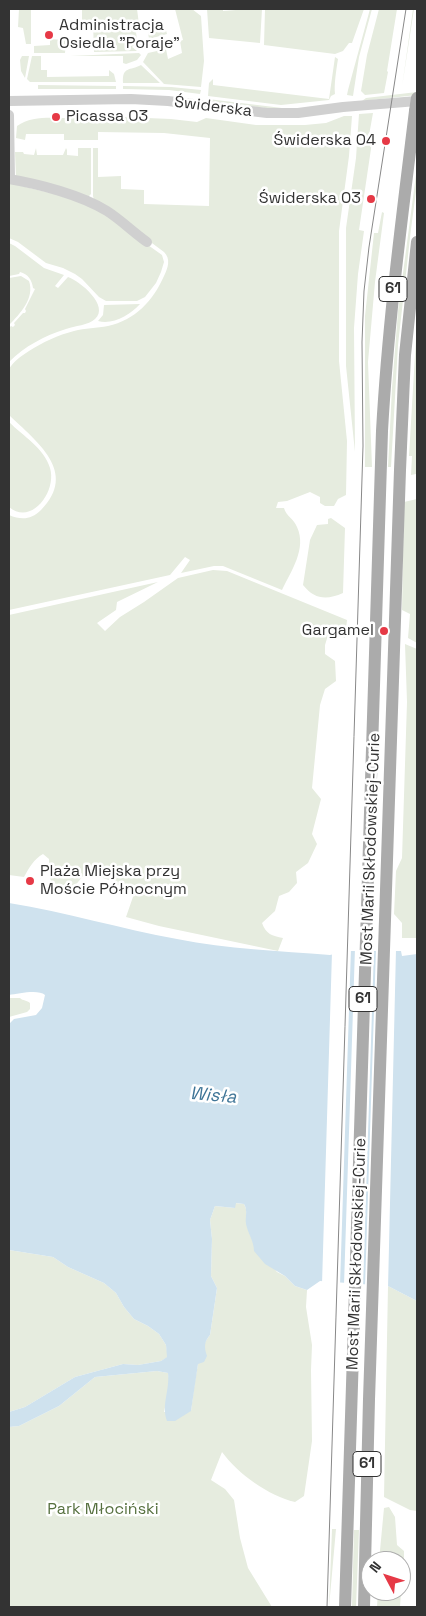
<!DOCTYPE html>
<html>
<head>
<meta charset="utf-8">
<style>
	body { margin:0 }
	#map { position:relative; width:426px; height:1616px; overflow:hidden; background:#fff; font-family:"Space Grotesk",sans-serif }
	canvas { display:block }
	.frame { position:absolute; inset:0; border:10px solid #333; pointer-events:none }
	.north { position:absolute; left:361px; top:1551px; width:50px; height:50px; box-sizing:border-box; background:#fff; border:1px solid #adadad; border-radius:50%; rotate:310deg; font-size:14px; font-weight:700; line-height:20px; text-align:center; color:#333 }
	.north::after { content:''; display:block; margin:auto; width:18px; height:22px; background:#e63946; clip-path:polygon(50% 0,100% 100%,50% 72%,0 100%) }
</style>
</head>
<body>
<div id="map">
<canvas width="426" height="1616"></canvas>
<div class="frame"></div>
<div class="north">N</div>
</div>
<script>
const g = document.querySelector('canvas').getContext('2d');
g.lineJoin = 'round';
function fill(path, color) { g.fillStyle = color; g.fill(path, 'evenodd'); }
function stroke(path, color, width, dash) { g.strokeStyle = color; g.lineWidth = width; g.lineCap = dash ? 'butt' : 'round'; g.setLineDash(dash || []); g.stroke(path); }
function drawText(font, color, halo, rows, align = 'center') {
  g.font = font + ' "Space Grotesk",sans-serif'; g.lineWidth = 5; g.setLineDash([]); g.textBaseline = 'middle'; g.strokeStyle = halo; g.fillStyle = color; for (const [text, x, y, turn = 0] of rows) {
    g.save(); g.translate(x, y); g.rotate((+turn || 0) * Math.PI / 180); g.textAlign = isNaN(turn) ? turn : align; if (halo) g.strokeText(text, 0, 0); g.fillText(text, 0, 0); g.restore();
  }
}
const green = new Path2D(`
	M19,9H31V44H26L23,28L18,27Z
	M82,9H137L140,32H136L137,40H142V49L140,50L134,45L132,47L137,51L94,52L93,23H82Z
	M175,9H192L201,16L204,61L201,87L164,84L143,62L148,53L166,49L168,59L182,53L180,41L183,40Z
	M207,9H223V11L236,10V9H262L260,43L209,38Z
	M265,9H364L352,43H349L343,51L335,54L264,45Z
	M370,9H372L359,57L353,96L347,95L348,90Z
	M379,9H397L387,71L388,72L384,93L365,95L361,91L367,55Z
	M413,9H414L402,87Z
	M159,21L161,28L165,27L167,34L149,39L147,25Z
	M50,39L66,40L65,53H34V46L50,45Z
	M139,53L141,55L137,60L126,64L123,63V56H70Z
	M22,56H29L25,78L21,71L20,60Z
	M32,56H41V70H47V77L109,76V70L114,74L116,82H30L27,79Z
	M335,57L338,59C336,72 334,84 335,94L331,96L329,100L281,105L208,96L209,83L213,79V85L329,99Z
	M141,65L160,83H123C122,66 130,71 141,65Z
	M38,85L115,86H116V89H38Z
	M123,86L171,87L201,90L200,94L169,90L123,89Z
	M417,92V95L362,101L366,98Z
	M208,99L282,108H265L208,101Z
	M373,113L368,141L372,142L359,230L364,231L358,274L354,328L355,452L346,366V228L356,158L359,114Z
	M74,115L171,119L197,122L206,118L256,125H305L326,123L344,116H352L349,156L339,231V361L347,441L346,495L338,499L334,506H325L320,503V497L310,492L287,501L278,502L276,508H284C286,516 294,519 297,527C307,549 291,571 282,590L223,566H214L181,573L190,560L185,557L170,575L9,610V515C21,520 31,520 41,510C79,472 36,441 9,415V369C13,362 21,356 29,351C43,342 58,335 74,331C85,328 97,328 108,326C135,320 153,301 164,276C168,268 171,259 164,252L94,200L93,196V148H98V177L121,176V189L144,190V204L209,206L210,138L164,133L98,132V140H64V134H26L25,140L16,138L17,126C32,115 53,118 70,118Z
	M36,148L37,155H63L66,148L67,150V155L78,156V148H91V194L88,197L16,177L15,152H23L24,154L34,155Z
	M417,167V184L411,229L398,345L391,467H388L392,388L398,311Z
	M9,183L79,200L96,208L162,255L164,262L161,272L156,283L145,297L137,301H106L99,297L82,279L75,274L63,268L46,263L18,242L9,238Z
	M382,212L384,213L375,282L368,362L372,467H365V316L374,233H378Z
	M9,243L15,246L44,268L64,275L55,286L58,288L68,277C80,281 110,306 95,319C89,325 74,326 66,329C44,336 25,346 9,362V328L11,326L13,327L15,325L14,323L23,313H25L26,311L25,309L35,289L33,288C32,280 28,274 20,272L19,274L9,276Z
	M21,276L29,281C35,298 20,314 9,325V278Z
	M140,304C130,315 113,325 98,321L103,315L104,305Z
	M417,321V477L416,474L411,475L412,456H409Z
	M9,422C23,436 44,448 50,468C57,491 32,526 9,507Z
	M417,499V643L408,638L410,614L402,610L404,502Z
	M331,518L345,528L343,593C327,600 315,600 303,585L310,540L317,525L328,524V519Z
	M213,570L227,571L347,620L345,638L329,632L325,645V654L335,661L336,681L325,689L320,705L312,788L321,799L312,834L317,844L308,863L296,872L297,883L289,892L279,896L275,911L262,923C266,934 272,936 283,938L278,951L159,926L126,917L134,894C112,882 109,876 83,876L74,887L52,883L49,876V859L43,854C34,859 29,868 24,877L9,875V615L158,582L117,602L116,610L97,623L105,631L120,617L144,602L178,578Z
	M405,644L417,649V938H402V923L394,914L396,871L402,858L407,702Z
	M9,998H20C23,1001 27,1000 30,1003V1009L27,1012L9,1017Z
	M235,1203L244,1204L246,1209L247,1225L254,1243L277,1272L285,1276L295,1286L307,1290L306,1307L312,1345L311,1370L312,1441L304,1496L295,1502C269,1496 238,1474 222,1452L211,1480L225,1489L234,1500L240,1538L248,1568L272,1607H9V1427L19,1426L59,1406L95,1377L157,1371L168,1373L170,1384L164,1412L191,1411C194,1392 197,1349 210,1335L217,1288L211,1276L212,1239L210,1220L215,1206L235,1208Z
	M9,1250L53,1257L68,1267L104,1283L116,1293L124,1307L134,1319L148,1326L159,1334L166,1345L168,1357L161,1361L138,1365L123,1364L75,1377L25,1407L9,1412Z
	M388,1286L417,1301V1511L410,1510L384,1497Z
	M389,1507L395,1517L397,1545L404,1551V1582L401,1590V1561H379L384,1508Z
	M332,1529H336L329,1607Z
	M354,1530H359L356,1607H352Z
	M378,1591H401L400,1607H377Z`);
const water = new Path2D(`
	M9,903C66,912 121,929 177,939C228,949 279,951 330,955L346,951H401L402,956L417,954V1301L388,1286L320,1281L307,1290L295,1286L285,1276L265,1264L254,1251C254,1241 248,1234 246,1224C245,1217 248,1211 244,1204L236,1203L235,1208L215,1206L210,1220L212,1239L211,1276L217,1288L210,1335C204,1342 204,1347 207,1356L204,1362L198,1364L191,1411L175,1421H167C161,1405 170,1390 168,1373L157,1371L95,1377L59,1406L19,1426L9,1427V1412L25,1407L75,1377L123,1364L138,1365L161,1361L167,1357L166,1345L159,1334L148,1326L134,1319L124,1307L116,1293L104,1283L68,1267L53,1257L9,1250V1024L14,1019L36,1015L42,1008L45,995C38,989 18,994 9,995Z`);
const pier = new Path2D(`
	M346,948H351L340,1285L322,1284L332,952Z
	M355,948L374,949L363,1287L344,1285Z
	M376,949H396L388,1288L365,1287Z`);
const minor = new Path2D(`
	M9,101L131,99L168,101L267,113H298L343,107L417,101
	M9,115L10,179
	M9,179C39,184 81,195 107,211C121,220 133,232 147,242`);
const major = new Path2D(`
	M345,1607L382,431C388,323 402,217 415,111
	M364,1607L369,1399L400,470L405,355L417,242`);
const tram = new Path2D(`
	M327,1607L363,446L362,342L364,291L369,247L406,9`);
const majorBridge = new Path2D(`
	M415,111L417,98`);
const markers = [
	[49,35,5,"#e63946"],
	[56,117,5,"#e63946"],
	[386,141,5,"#e63946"],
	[371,199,5,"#e63946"],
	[384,631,5,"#e63946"],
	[30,881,5,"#e63946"]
];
const shields = [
	[393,289,28],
	[363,999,28],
	[367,1464,28]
];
const shieldNames = [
	["61",393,289],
	["61",363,999],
	["61",367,1464]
];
const poiNames = [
	["Administracja",59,26],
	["Osiedla \"Poraje\"",59,44],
	["Picassa 03",66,117],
	["Świderska 04",376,141,"right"],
	["Świderska 03",361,199,"right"],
	["Gargamel",374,631,"right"],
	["Plaża Miejska przy",40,872],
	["Moście Północnym",40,890]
];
const streetNames = [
	["Świderska",213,107,7],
	["Most Marii Skłodowskiej-Curie",371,849,-88],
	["Most Marii Skłodowskiej-Curie",357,1254,-88]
];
const parkNames = [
	["Park Młociński",103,1510]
];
const waterNames = [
	["Wisła",213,1096,5]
];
fill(green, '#e6ecdf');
fill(water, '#cfe2ee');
fill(pier, '#fff');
stroke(minor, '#d0d0d0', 10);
stroke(major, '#ababab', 12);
stroke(tram, '#888', 1);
stroke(majorBridge, '#ababab', 12);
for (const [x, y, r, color] of markers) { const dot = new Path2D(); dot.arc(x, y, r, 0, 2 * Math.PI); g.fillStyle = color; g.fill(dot); stroke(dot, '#fff', 2); }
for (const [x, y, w] of shields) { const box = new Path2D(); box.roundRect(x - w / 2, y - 12.5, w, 25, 4); g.fillStyle = '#fff'; g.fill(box); stroke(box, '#333', 1); }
drawText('bold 15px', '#333', null, shieldNames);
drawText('16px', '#333', '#fff', poiNames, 'left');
drawText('16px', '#333', '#fff', streetNames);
drawText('16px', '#56703f', '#fff', parkNames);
drawText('italic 18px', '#3f7597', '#fff', waterNames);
</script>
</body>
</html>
